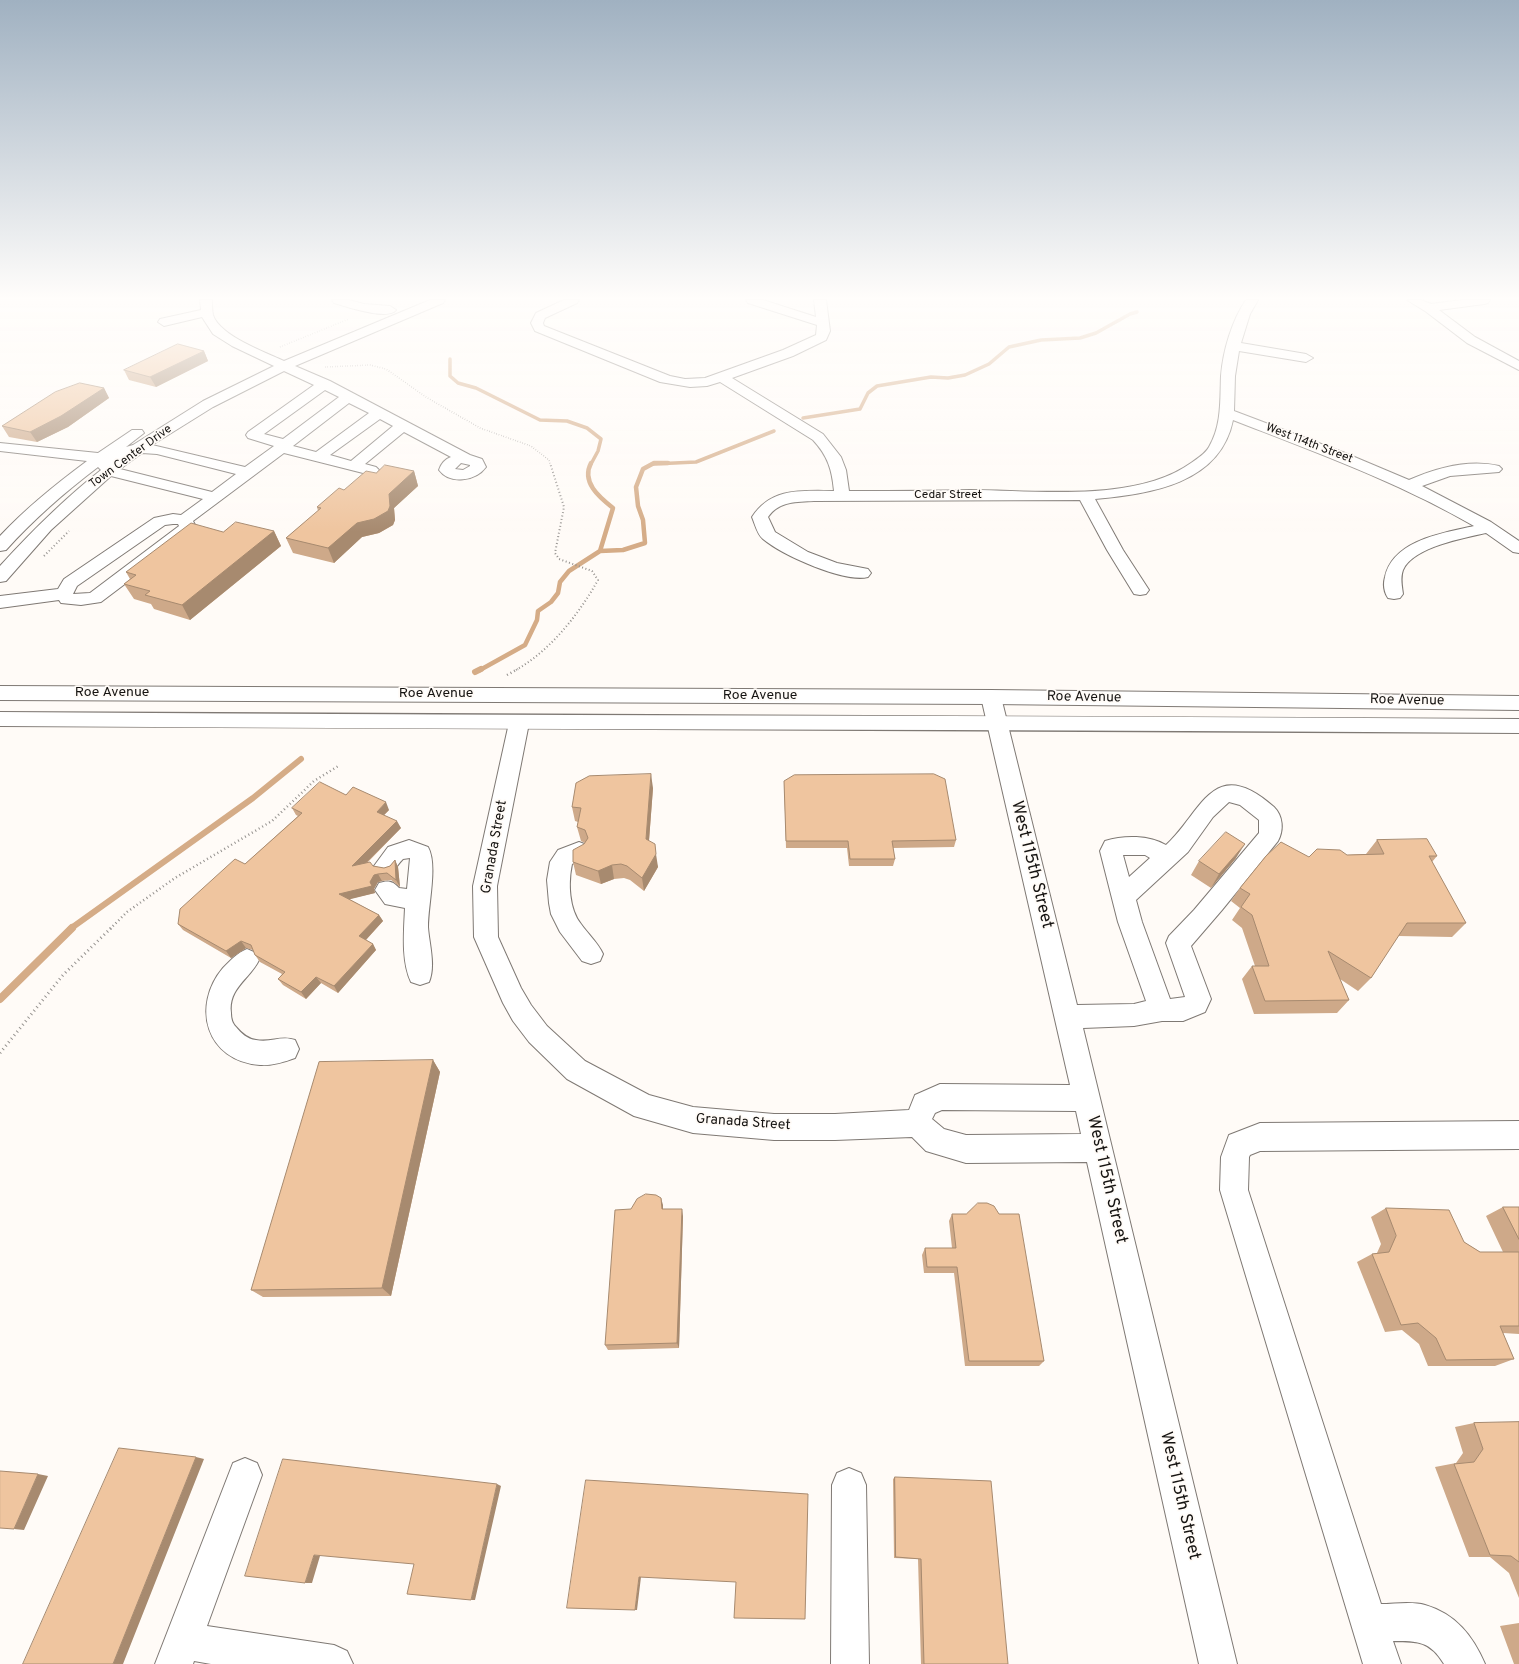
<!DOCTYPE html>
<html>
<head>
<meta charset="utf-8">
<style>
	body { margin:0 }
	canvas { display:block; background:#fffbf7 }
</style>
</head>
<body>
<canvas width="1519" height="1664"></canvas>
<script>
const g = document.querySelector('canvas').getContext('2d');
g.lineJoin = 'round';
function stroke(path, color, width, dash) { g.strokeStyle = color; g.lineWidth = width; g.lineCap = dash ? 'butt' : 'round'; g.setLineDash(dash || []); g.stroke(path); }
function fill(path, color) { g.fillStyle = color; g.fill(path, 'evenodd'); }
function drawText(font, color, halo, rows, align = 'center') {
  g.font = font + ' Overpass,sans-serif'; g.lineWidth = 3.5; g.setLineDash([]); g.textBaseline = 'middle'; g.strokeStyle = halo; g.fillStyle = color; for (const [text, x, y, turn = 0] of rows) {
    g.save(); g.translate(x, y); g.rotate((+turn || 0) * Math.PI / 180); g.textAlign = isNaN(turn) ? turn : align; if (halo) g.strokeText(text, 0, 0); g.fillText(text, 0, 0); g.restore();
  }
}
const streamFar3 = new Path2D(`
	M450,359V376L458,383L476,388L540,420L567,421L587,428L601,439L598,451L591,464
	M803,418L860,409L868,393L877,386L931,377L948,378L965,375L989,364L1009,347L1041,340L1080,338L1096,333L1130,314L1137,312
	M653,464L696,462L774,431`);
const streamFar2 = new Path2D(`
	M600,551L623,550L645,543L643,520L638,506L636,487L643,469L654,463H668
	M480,670L525,645L537,620L538,611L551,602L558,593L560,582L569,571L600,551L613,508C599,497 581,482 591,463`);
const streamFar1 = new Path2D(`
	M475,672L481,669
	M70,929L253,798L301,759`);
const stream = new Path2D(`
	M0,999L72,928`);
const pathFar3 = new Path2D(`
	M280,347L349,319
	M325,367L370,365L386,369L426,397L480,428L531,446L549,460L550,464`);
const pathFar2 = new Path2D(`
	M44,556L69,531
	M516,670C551,650 579,614 598,580L592,571L559,559L555,553L564,507L550,463`);
const pathFar1 = new Path2D(`
	M507,675L518,669
	M110,929L127,912L175,878L272,821L314,781L340,765`);
const path = new Path2D(`
	M0,1053L63,975L111,928`);
const minor = new Path2D(`
	M200,300H212C212,304 212,310 213,315C220,336 265,352 284,361L430,300H445L443,303L295,366L330,381L470,455L482,459L486,467C476,481 450,485 439,470C441,464 445,459 451,457L404,432L365,464L376,467L379,470L376,473L371,475L284,453L193,521L196,527L187,537L101,602L81,605L61,603L59,600L0,608V596L58,589L64,579L154,518L173,514L181,515L203,499L111,476L51,530L6,581L0,582V566C31,532 64,499 101,470L98,467C65,492 34,519 6,550L0,551V536C26,508 56,484 87,461L0,451V443L98,453L132,430H142L144,433L126,447L133,445L203,401L274,366L232,346L213,334L202,317L164,326L158,322L160,319L201,310ZM284,371L314,385L248,432L246,435L248,438L274,446L245,467L152,445L213,407ZM325,390L339,397L283,439L264,434ZM349,403L369,413L316,452L293,446ZM380,419L393,426L351,461L330,455ZM142,453L157,454L236,474L212,492L120,469ZM461,463L470,465V466L463,470L455,469ZM173,524H178L179,526L90,593L73,594L77,586L165,525Z
	M332,300H349L364,304L390,306L396,310C388,321 345,306 334,303Z
	M564,300H579L577,303L545,318L543,323L544,326L670,376L685,379L705,378L783,350L816,335L817,325L748,303L746,300H763L816,317L814,300H826L830,331L826,340L793,356L732,378L823,434L841,457L846,470L849,491C890,491 930,491 970,490C1036,490 1135,503 1191,463C1198,458 1205,454 1209,447C1222,425 1220,400 1221,376C1223,351 1232,320 1246,300H1258L1250,314L1241,343L1306,354L1313,358L1306,362L1239,351L1235,376L1234,411L1345,453L1409,480C1436,468 1470,459 1499,466L1502,469L1499,472L1450,476L1422,486L1491,522L1519,541V553L1513,552L1486,533C1464,538 1413,547 1403,570C1400,578 1402,586 1403,594L1400,598L1394,599L1388,598C1384,592 1383,584 1385,577C1393,540 1443,533 1474,526C1398,482 1315,452 1233,420C1220,484 1150,494 1095,499L1123,550L1149,590L1146,594L1140,595L1134,594L1107,550L1080,500L814,501C796,502 779,501 768,517L775,532L808,552L837,563L868,569L871,573L868,577C844,583 782,555 763,539C757,534 755,524 752,517C772,487 801,491 834,491C832,470 828,456 813,440L720,382L707,386L690,387L660,382L535,331L531,323L536,313Z
	M1407,300H1421L1431,304L1462,300H1490L1488,303L1484,304L1439,310L1475,337L1519,361V370L1467,343L1425,311Z
	M991,690L998,692L1001,697L1077,1005L1134,1004L1146,1001L1118,922L1100,851L1105,841C1124,835 1149,835 1166,845C1202,812 1213,753 1274,807C1283,816 1284,830 1278,841L1222,910L1191,946L1211,999L1205,1012L1183,1021H1162L1134,1026L1083,1028L1237,1664H1199L1087,1162L966,1163L926,1151L912,1137L835,1140H774L693,1133L634,1116L567,1079L529,1042L513,1021L503,1003L474,937L473,886L509,723L512,718L519,716L526,718L529,723L497,886L498,937L521,988L531,1005L547,1026L585,1061L649,1095L693,1107L774,1114H835L909,1110L915,1095L940,1084L1070,1085L981,697L984,692ZM1229,802L1240,805L1259,820V833L1194,910L1169,936L1166,943L1185,997L1170,999L1142,922L1136,900L1188,852L1213,817ZM1123,855H1145L1150,858L1129,877ZM942,1110L1076,1111L1081,1134L966,1135L944,1129L932,1119L935,1113Z
	M409,840L428,847C438,865 428,904 428,927C429,943 436,966 429,982L420,985L411,982C401,961 404,931 405,908L385,904L375,890L379,883C388,880 393,881 399,888L407,889L410,858L403,859C393,869 394,878 377,872L374,866L388,847Z
	M579,842L587,845L590,851L587,857L572,864C568,883 569,909 581,924C588,934 598,943 603,954L600,961L591,964L582,961L560,932L551,914L549,903L547,880L550,862L558,850Z
	M247,949L256,953L259,960C250,979 228,988 231,1013C231,1018 232,1023 236,1027C241,1033 247,1039 256,1040C271,1043 281,1035 295,1040L299,1049L295,1058C284,1062 272,1066 260,1065C206,1061 191,1006 223,968C231,960 237,953 247,949Z
	M1519,1121V1149L1260,1151L1250,1155L1249,1157L1248,1190L1381,1604C1395,1604 1412,1601 1425,1605C1456,1614 1473,1636 1485,1664H1444C1430,1641 1418,1641 1393,1641L1401,1664H1363L1220,1190L1221,1157L1229,1135L1260,1123Z
	M245,1458L257,1463L262,1475L207,1626L334,1645L347,1651L353,1664H211L194,1661L193,1664H155L233,1463Z
	M849,1468L861,1473L866,1485L869,1664H831L832,1485L837,1473Z`);
const major = new Path2D(`
	M0,686L991,690L1519,696V710L991,704L0,700Z
	M0,712C506,716 1013,715 1519,719V733C1013,729 506,730 0,726Z`);
const wall = new Path2D(`
	M204,351L208,361L156,387L129,380L124,370Z
	M104,388L109,398L68,427L37,442L9,437L2,426Z
	M414,471L418,486L394,508L395,520L393,525L379,533L362,537L334,563L293,553L286,538L318,511L317,507L344,490L376,473Z
	M274,531L281,546L190,620L154,609L151,604L134,599L124,584L130,579L126,572L223,532Z
	M784,781L956,840L954,847L893,848L895,859L893,866H849L847,848H786Z
	M653,788L649,841L658,867L644,891L630,880L624,878L614,879L601,884L576,875L573,862L585,843L581,841L577,827L578,822L575,821L572,807Z
	M346,795L389,810L384,815L401,828L367,863L373,866L384,868L390,866L395,860L398,867L400,887L391,880L382,881L378,882L374,889L375,893L349,899L379,915L383,921L366,940L373,944L376,950L338,993L321,983L306,999L283,985L278,979L282,974L260,962L255,955L253,950L246,948L231,958L183,930L178,924L245,864L298,816L296,815L292,808Z
	M1377,840L1437,856L1432,862L1466,923L1452,937L1398,936L1371,978L1358,991L1340,979L1349,1000L1337,1013L1254,1014L1242,979L1252,966H1255L1242,928L1232,920L1240,908L1231,901L1240,888L1309,857L1366,854Z
	M1236,858L1211,888L1191,875L1199,861Z
	M433,1060L440,1072L391,1296L263,1297L251,1290Z
	M661,1198L663,1209L683,1216L679,1348L608,1350L605,1345L631,1209Z
	M1503,1207H1519V1334L1503,1333L1514,1359L1495,1366H1428L1419,1344L1402,1330L1385,1332L1357,1262L1372,1254L1377,1253L1381,1244L1371,1217L1386,1208L1464,1242L1480,1252H1503L1486,1216Z
	M952,1214L1044,1361L1039,1366H965L954,1273H924L922,1255L925,1248H952L949,1221Z
	M1519,1422V1598L1509,1573L1490,1557H1469L1435,1467L1456,1463L1463,1453L1455,1427L1474,1423Z
	M895,1477L1008,1664H921L918,1559L894,1558L893,1479Z
	M1519,1623V1664H1514L1500,1626Z`);
const shadedWall = new Path2D(`
	M204,351L208,361L156,387L150,377Z
	M104,388L109,398L68,427L37,442L30,432Z
	M414,471L418,486L394,508L395,520L393,525L379,533L362,537L334,563L328,548Z
	M274,531L281,546L190,620L182,605Z
	M651,774L653,788L648,853L646,839Z
	M386,802L389,810L380,819L377,812Z
	M397,821L401,828L356,873L352,866Z
	M1245,844L1236,858L1211,888L1219,874Z
	M656,854L658,867L644,891L642,878Z
	M395,860L398,867L400,887L396,880Z
	M612,865L614,879L601,884L598,871Z
	M378,874L382,881L378,882L374,889L375,893L343,901L339,894L370,882L374,875Z
	M379,915L383,921L363,943L359,936Z
	M241,941L246,948L231,958L226,951Z
	M373,944L376,950L338,993L334,986Z
	M316,977L321,983L306,999L301,992Z
	M433,1060L440,1072L391,1296L382,1288Z
	M661,1198L663,1205V1216L662,1209Z
	M682,1209L683,1216L679,1348L677,1343Z
	M196,1457L204,1459L123,1664H113Z
	M38,1474L48,1476L24,1530L14,1529Z
	M497,1484L501,1486L475,1600H471Z
	M314,1555L320,1556L312,1583H305Z
	M639,1577H641L637,1610H635Z`);
const building = new Path2D(`
	M178,344L204,351L150,377L124,370Z
	M80,383L104,388L61,416L30,432L2,426L55,392Z
	M385,465L414,471L389,494L390,506L388,511L374,519L357,523L328,548L286,538L321,508L317,507L339,488L344,490L366,471L376,473Z
	M236,522L274,531L182,605L145,595L150,591L124,584L136,575L126,572L191,523L223,532Z
	M651,774L646,839L655,844L656,854L642,878L627,866L621,864L612,865L598,871L573,862V850L584,844L588,838L585,830L577,827L581,808L572,807L576,783L589,776Z
	M934,774L945,779L956,840L892,841L895,859H850L848,841H786L784,781L794,775Z
	M320,782L346,795L353,787L386,802L377,812L397,821L352,866L370,862L373,866L384,868L390,866L395,860L396,880L387,873L378,874L374,875L370,882L372,886L339,894L379,915L359,936L373,944L334,986L316,977L301,992L278,979L285,972L255,955L251,945L241,941L226,951L178,924L180,909L235,859L245,864L302,813L292,808Z
	M1226,832L1245,844L1219,874L1199,861Z
	M1427,839L1437,856H1429L1466,923H1407L1371,978L1328,951L1349,1000L1265,1001L1252,966H1269L1252,915L1241,907L1250,894L1240,888L1266,856L1281,842L1309,857L1317,849L1340,850L1347,855L1384,854L1377,840Z
	M433,1060L382,1288L251,1290L319,1062Z
	M646,1194L656,1195L661,1198L662,1209H682L677,1343L605,1345L615,1210L631,1209L637,1199Z
	M978,1203H987L994,1206L999,1214H1019L1044,1361H969L957,1267H927L925,1248H956L952,1214H966Z
	M1503,1207H1519V1239Z
	M1386,1208L1449,1210L1464,1242L1480,1252H1519V1326H1500L1514,1359L1446,1360L1436,1338L1418,1323L1401,1325L1372,1254L1389,1252L1396,1236Z
	M1519,1422V1562L1511,1556L1490,1555L1454,1464L1474,1462L1483,1449L1474,1423Z
	M119,1448L196,1457L113,1664H23Z
	M283,1459L497,1484L471,1600L407,1594L414,1564L314,1555L305,1583L245,1576Z
	M0,1471L38,1474L14,1529L0,1528Z
	M895,1477L991,1481L1008,1664H924L921,1559L896,1557Z
	M586,1480L808,1494L805,1619L734,1618L736,1582L639,1577L635,1610L567,1608Z`);
const farStreetnames = [
	["West 114th Street",1309,444,21],
	["Town Center Drive",131,457,-36],
	["Cedar Street",948,496]
];
const streetNames = [
	["Roe Avenue",112,693],
	["Roe Avenue",436,694],
	["Roe Avenue",760,696],
	["Roe Avenue",1084,698,1],
	["Roe Avenue",1407,701,1],
	["Granada Street",495,847,-80],
	["Granada Street",743,1123,4]
];
const nearStreetnames = [
	["West 115th Street",1031,865,76],
	["West 115th Street",1106,1180,77],
	["West 115th Street",1179,1496,77]
];
stroke(streamFar3, '#d5ac87', 3.5);
stroke(streamFar2, '#d5ac87', 4.5);
stroke(streamFar1, '#d5ac87', 6);
stroke(stream, '#d5ac87', 8);
stroke(minor, '#7f7974', 2);
stroke(major, '#7f7974', 2);
stroke(pathFar3, '#95928f', 1.5, [0.5, 2]);
stroke(pathFar2, '#95928f', 2, [1, 2.5]);
stroke(pathFar1, '#95928f', 2.5, [1, 3]);
stroke(path, '#95928f', 3, [1, 3.5]);
fill(minor, '#fff');
fill(major, '#fff');
fill(wall, '#cea989');
fill(shadedWall, '#a78a6f');
fill(building, '#efc59f');
stroke(building, '#a78a6f', 1);
const sky = g.createLinearGradient(0, 0, 0, 532);
sky.addColorStop(0, '#a0b1c1');
sky.addColorStop(0.56, '#fffdfb');
sky.addColorStop(1, '#fffdfb00');
g.fillStyle = sky;
g.fillRect(0, 0, 1519, 532);
drawText('12px', '#151311', '#fffbf7', farStreetnames);
drawText('14px', '#151311', '#fffbf7', streetNames);
drawText('17px', '#151311', '#fffbf7', nearStreetnames);
</script>
</body>
</html>
